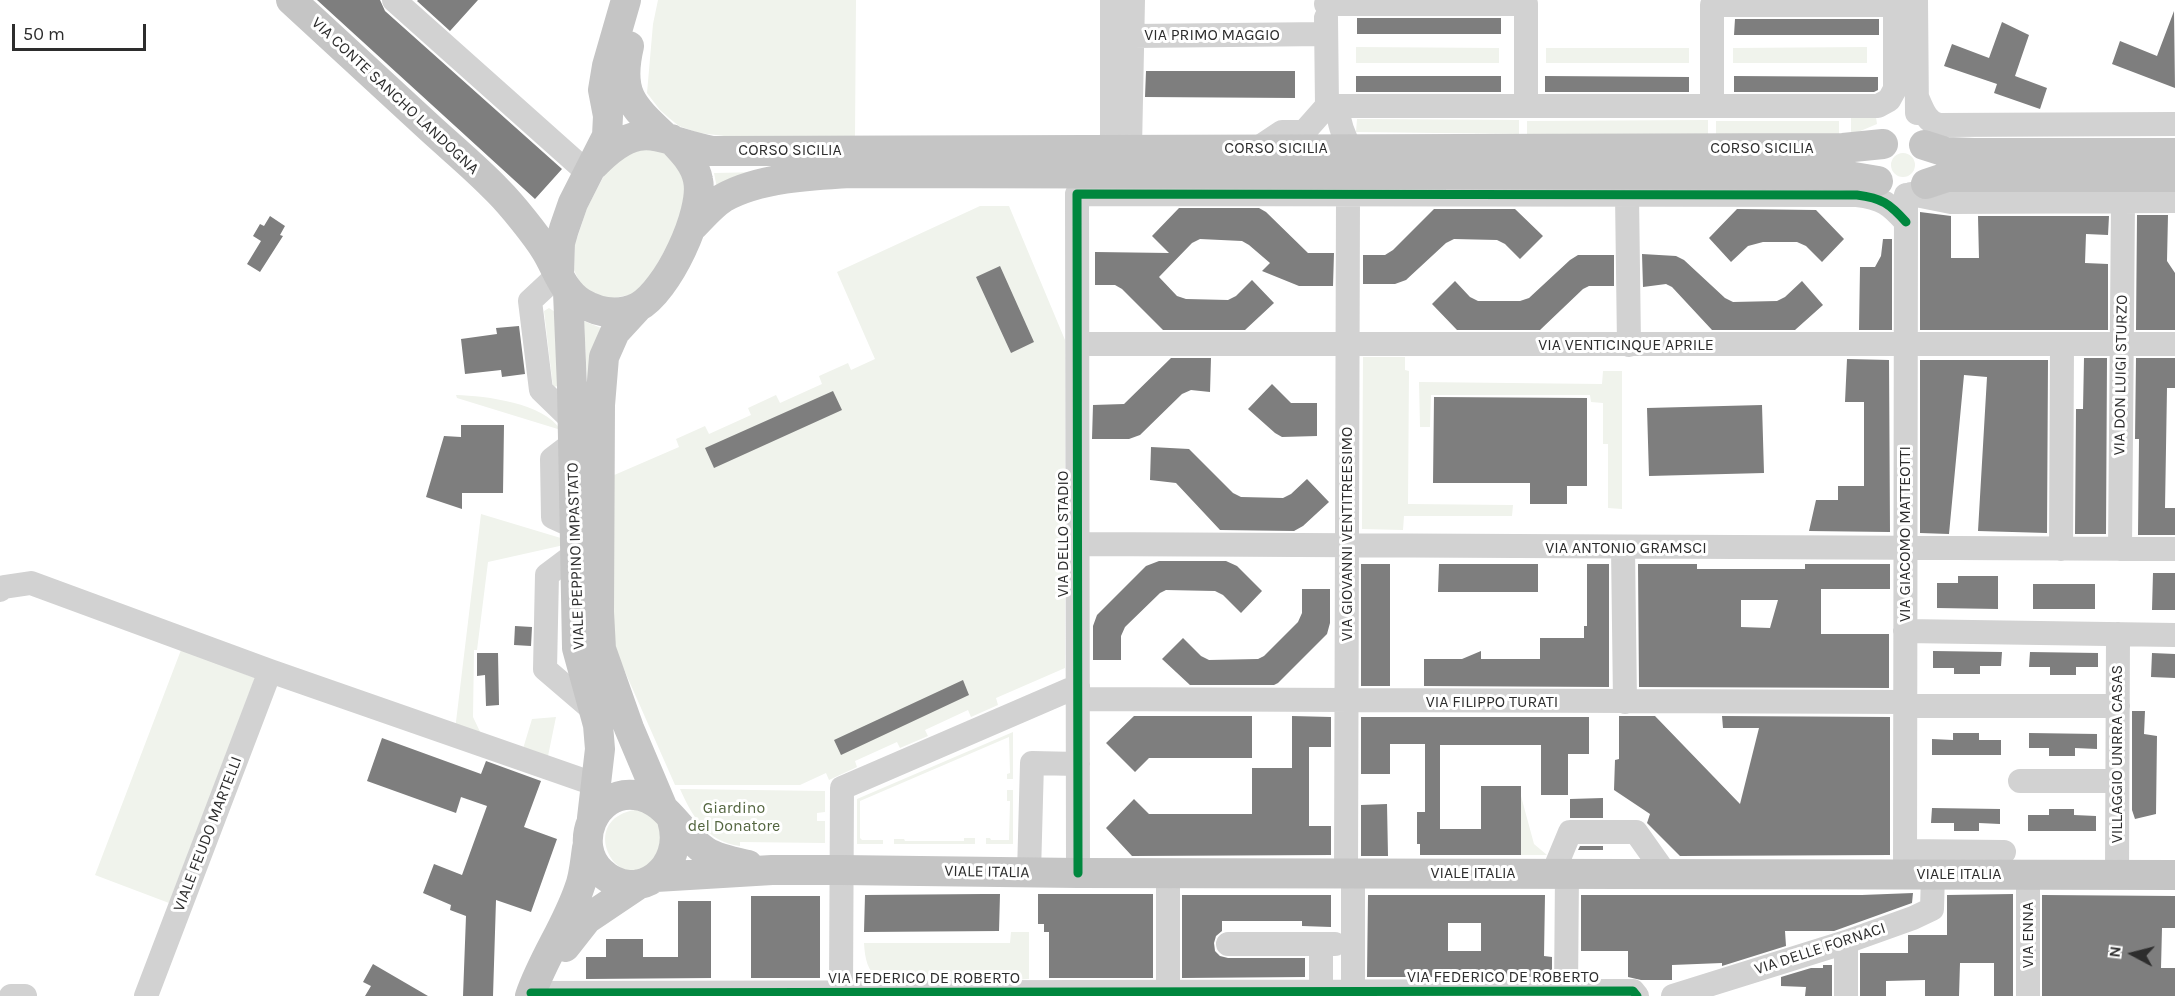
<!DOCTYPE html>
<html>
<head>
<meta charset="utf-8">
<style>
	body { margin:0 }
	#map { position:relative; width:2175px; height:996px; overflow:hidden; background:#fff; font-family:Karla,sans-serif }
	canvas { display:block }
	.north { position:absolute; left:2103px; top:924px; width:60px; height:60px; -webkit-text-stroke:4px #fff; paint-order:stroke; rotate:277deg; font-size:16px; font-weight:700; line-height:24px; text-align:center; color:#2d2d2d }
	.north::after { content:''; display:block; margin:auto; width:21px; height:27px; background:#2d2d2d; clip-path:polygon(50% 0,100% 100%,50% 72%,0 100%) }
	.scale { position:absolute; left:12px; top:24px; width:134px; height:27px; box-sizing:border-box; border:3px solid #2d2d2d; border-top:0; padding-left:8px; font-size:18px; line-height:21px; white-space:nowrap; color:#2d2d2d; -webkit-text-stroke:4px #fff; paint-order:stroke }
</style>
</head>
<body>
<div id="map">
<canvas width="2175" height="996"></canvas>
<div class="north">N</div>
<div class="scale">50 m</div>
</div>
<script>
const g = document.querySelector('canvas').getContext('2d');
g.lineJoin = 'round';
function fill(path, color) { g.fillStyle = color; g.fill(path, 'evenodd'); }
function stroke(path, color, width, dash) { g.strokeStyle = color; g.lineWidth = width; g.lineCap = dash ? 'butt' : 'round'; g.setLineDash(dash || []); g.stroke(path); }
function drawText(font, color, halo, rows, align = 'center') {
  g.font = font + ' Karla,sans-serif'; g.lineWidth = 6; g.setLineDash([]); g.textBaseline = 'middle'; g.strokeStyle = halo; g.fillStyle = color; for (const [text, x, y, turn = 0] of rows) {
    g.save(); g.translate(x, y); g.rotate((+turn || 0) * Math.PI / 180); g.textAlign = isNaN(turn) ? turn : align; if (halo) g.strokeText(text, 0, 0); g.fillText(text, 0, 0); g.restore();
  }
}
const green = new Path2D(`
	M658,0H856L855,137H733L699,133L679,126L669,118L660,110L647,93L653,24Z
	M1356,47L1499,48V63H1356Z
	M1867,47V63H1733V48Z
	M1546,48H1689V63H1546Z
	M1851,116L1876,117L1877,124L1851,135Z
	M1357,119L1519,120V134L1356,132Z
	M1708,120V134H1527V121Z
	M1716,121H1839V134H1716Z
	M640,149H660L675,160L686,182L681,222L645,285L633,294L609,299L587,290L580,283L574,270L575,244L587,208L606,172L618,161Z
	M1891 165a12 12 0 1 1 24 0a12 12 0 1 1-24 0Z
	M763,172L717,188L714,173Z
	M980,206H1009L1065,340V668L996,698L998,705L971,717L968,710L925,730L928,736L900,748L897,742L855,761L857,767L829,780L826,773L800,785H675L611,640L612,476L679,447L676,439L705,426L709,434L751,415L748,408L776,395L780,403L822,384L819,376L848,363L851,370L875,359L837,272Z
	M549,308L555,312L558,386L553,387L544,311Z
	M584,321L601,328L588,396Z
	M1363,357H1405V370L1409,371L1408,504L1513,505L1512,516H1404L1403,530L1362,529Z
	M1603,371H1622V509L1608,508V444H1603V403L1591,402L1590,395H1431L1430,427H1420L1419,382L1602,384Z
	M456,395C487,396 543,403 561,430L457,398Z
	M481,514L564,539V545L488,562L477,650H474L473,717L484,740L455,730Z
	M181,650L255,678L169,903L95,875Z
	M556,717L547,761L522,752L532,719Z
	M1013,732V779H1007V774L1010,773L1009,737L860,801V838L862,840H883V844H857V799Z
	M680,789L825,791V812L817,813V821H825V843L740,842V846C707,842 692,816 680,789Z
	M1007,790H1013V844H986V838H990L991,840H1009L1010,801H1007Z
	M1521,796L1534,844L1547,855H1521Z
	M635,810L645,812L662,827V851C657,856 651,864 644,868C612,886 580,819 635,810Z
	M964,838H975V844H894V839H904L905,841H964Z
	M1011,932H1029V979L974,982L879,980C867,970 865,959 864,943H1010Z`);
const building = new Path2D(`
	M317,0H380L385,11L562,169L535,199Z
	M418,0H478L450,31L417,1Z
	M2174,11L2175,88L2112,64L2120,41L2157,56Z
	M1357,18H1501V34H1357Z
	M1735,19H1879V35H1734Z
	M2002,22L2029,35L2015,76L2047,88L2040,109L1994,93L1997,84L1944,66L1952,44L1989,58Z
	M1146,71H1295V98L1145,97Z
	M1356,76H1501V92H1356Z
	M1545,76L1689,77V92H1545Z
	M1734,76L1878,77V90L1874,92H1734Z
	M1179,208H1259L1266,212L1308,253H1334L1333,286H1299L1262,271L1270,263L1249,245L1242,241L1200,239L1192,243L1159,277L1177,296L1186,299L1228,300L1236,296L1252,280L1274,303L1245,330H1163L1122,289L1115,285H1095V252L1169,253L1152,236Z
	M1434,209H1515L1543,236L1520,259L1505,244L1497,240L1454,239L1446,243L1406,280L1395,284H1363V255H1385L1393,250Z
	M1737,209L1816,210L1844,239L1822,262L1806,246L1797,242H1763L1748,246L1731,262L1709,238Z
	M1920,212L1951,216V258H1979L1978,216H2109L2108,235L2086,234L2085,263L2108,264V330H1920Z
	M2137,215H2168L2167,261L2175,273V330H2136Z
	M270,216L285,226L280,235L283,236L260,272L247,264L261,241L253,236L260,224L264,226Z
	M1883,239H1892V330H1859L1860,267H1875L1881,256Z
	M1642,254L1676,256L1684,260L1725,298L1733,302L1777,301L1785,297L1802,281L1823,305L1795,330H1712L1672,287L1666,284L1643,287Z
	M1578,255H1614V286H1589L1583,289L1540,330H1457L1432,304L1455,281L1470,297L1478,301H1520L1529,298L1570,260Z
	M1000,266L1034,342L1011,353L976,277Z
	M519,326L525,374L502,377L501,370L465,374L461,339L497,334L496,328Z
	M1171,358H1211L1210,392L1191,390L1182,394L1140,435L1129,439H1092L1093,405L1124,404Z
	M2084,358H2107L2106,534H2075L2076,409H2083Z
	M2136,358H2175V388H2167L2165,508H2175V535H2138L2139,439H2135Z
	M1847,359L1889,360L1890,532L1809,531L1816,500H1838V486H1864V402H1845Z
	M1920,360H2048L2047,533L1978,531L1987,377L1964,375L1949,534L1920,533Z
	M1272,384L1291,403H1317V436L1282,437L1275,433L1248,409Z
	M833,391L842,410L714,468L705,448Z
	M1434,397L1587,398V486H1567V504H1530V483H1433Z
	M1762,405L1764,473L1649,476L1647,408Z
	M461,425H504L503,493H462V509L426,497L444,436L461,437Z
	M1151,447L1189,449L1233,493L1241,497L1283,498L1291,494L1307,479L1329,502L1303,526L1294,531L1220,530L1176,483L1150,480Z
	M1159,561H1226L1237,566L1262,591L1241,613L1223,595L1215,591L1166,590L1160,593L1125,627L1121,636V660H1093V626L1097,615L1146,566Z
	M1361,564H1390V686H1361Z
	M1439,564H1538V592H1438Z
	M1587,564H1609V687L1424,686V659H1462L1481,651V659H1540V638H1584V626H1587Z
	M1638,564H1697V569H1805V564H1890V589H1821V634H1889V688L1639,687ZM1741,600H1778L1770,628L1741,627Z
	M2153,573H2175V610H2152Z
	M1958,576H1998V609L1937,608V583H1958Z
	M2033,584H2095V609H2033Z
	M1302,589H1330V623L1327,634L1278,683L1274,685H1190L1162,659L1183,638L1201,656L1209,660L1258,659L1264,656L1298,622L1302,613Z
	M515,626L532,627L531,646L514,645Z
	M1933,651L2002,652L2001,666H1980V674H1954V668H1933Z
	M2030,652L2098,653V667H2076V675H2050V667H2029Z
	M477,653H498L499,705L486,706L485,675L477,676Z
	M2152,653L2175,654V678L2151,677Z
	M963,680L969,695L841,755L834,740Z
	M2132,711H2145L2144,734L2157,736L2156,814L2135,819L2132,810Z
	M1134,716H1252V758H1149L1135,772L1106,743Z
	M1292,716L1331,717V747H1309V826H1331V855L1132,856L1106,828L1134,799L1149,814H1252V768H1292Z
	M1619,716H1655L1740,804L1759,728H1723L1722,716L1890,717V855L1680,856L1647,823L1650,814L1614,790L1615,760L1619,759Z
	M1361,717H1589V754H1568V795H1541V745H1440V829H1481V786H1521V855H1420V844H1417V812H1425V744H1390V774H1361Z
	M1953,733H1979V740H2001V755H1932V739L1953,740Z
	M2029,733L2097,734V749L2075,748V756H2049V748H2029Z
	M382,738L481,774L486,761L541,781L524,827L557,839L531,912L496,900L493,996H463L466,916L450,910L451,905L423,893L434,864L462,875L487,806L461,797L456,813L367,781Z
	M1603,798V818H1570V799Z
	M1387,804L1388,856H1361V805Z
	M1932,808L2000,809V824L1979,823V831H1954V823H1931Z
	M2049,809H2074V815L2096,816V831H2028V815H2049Z
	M1580,846H1603V850H1578Z
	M1913,893L1912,903L1834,931H1785L1786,946L1722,966V963L1672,965V980H1641L1628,977V951H1581V895H1862Z
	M984,894H1000L999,931L864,932L865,895Z
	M1038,894H1153V978H1049V932H1044V924H1038Z
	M2013,894V996H1994V963H1960L1959,996H1925V980L1886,981V996H1860V953H1908V935H1947V895Z
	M1182,895H1331V927L1302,926V921H1222V931L1216,936L1214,943L1215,951L1220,956L1228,958H1305V977L1182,978Z
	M1368,895H1545L1544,956L1552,957V977H1367ZM1448,923H1481V951H1448Z
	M2042,895L2175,896V928H2162L2161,968H2175V996H2042Z
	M751,896H820V978H751Z
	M678,901H711V978L586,979V957H606V939H643V957H678Z
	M373,964L428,996H365L371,986L363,982Z
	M1823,965H1832V996H1805L1806,987L1781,986V977L1811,968H1823Z`);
const minor = new Path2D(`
	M394,0L588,173
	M1916,0L1917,113
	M1326,4H1526V106
	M1326,18L1327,106
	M1133,36L1326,34
	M1917,97C1922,108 1926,122 1939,125L2175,124
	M1337,106C1339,122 1342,135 1351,148
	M1712,106V5H1895
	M1130,148L1133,0
	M1258,148L1282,132H1304L1327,106H1878L1889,100L1895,89V0
	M1112,149V0
	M1911,194L1951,202L2175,201
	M1627,195L1629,345
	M559,274L530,301L541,390L573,421
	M1078,344H2175
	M573,443L552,459L553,517L575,527
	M1078,544L2175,549
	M1623,548L1625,702
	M2061,549L2062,344
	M2120,549L2123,201
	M575,554L547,575L545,669L594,711
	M0,590L4,587L31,583L270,671L597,785
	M1905,631L2175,635
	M1078,699L1905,702
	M1905,706H2118
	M2020,781H2117
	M1905,851L2004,852
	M1029,873L1032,763L1078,764
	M1078,873L1077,194L1857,195C1882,198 1890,204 1906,222
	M1346,873L1348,195
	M1553,873L1570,832H1636L1665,873
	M1905,873L1906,195
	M2117,874L2118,634
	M1228,944H1321
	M1566,992L1567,873
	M531,993L1633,991L1637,996
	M841,993L842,788L1078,686
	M11,996H25
	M146,996L270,671
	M1168,996V873
	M1321,996V944H1335
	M1353,996V873
	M1673,996L1846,942L1913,918L1932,909L1933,874
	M1846,996V942
	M2028,996V874`);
const major = new Path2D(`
	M291,0C338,43 384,86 431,129C454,150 477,169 498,191C512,205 536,235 546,251C557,269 563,292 582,303C599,313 619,316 638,307C667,292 705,212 698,180C695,163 682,151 671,139
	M629,46C618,93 631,105 664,136
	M1924,145L1946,152L1974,153H2175
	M594,165C642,116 656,140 712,151L1843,148L1883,144
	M1926,184L1947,177H2175
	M692,227C702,217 712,205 723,198C758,178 811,175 851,173L1842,175L1878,181
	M559,274L560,243L564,229L573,203L607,136L608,116L603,90L607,66L626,0
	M568,292L572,387L577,648L598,725L600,749L592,818
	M638,307L615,332L604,357L600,405L599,612L601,649L629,728L662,806
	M672,820C687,868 637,906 601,872C572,845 594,790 635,795C666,798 680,834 705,851C717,859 734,862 748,865
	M656,877L772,870H841L1078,873L2175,875
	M565,947L587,919L639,884
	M530,996C543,958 566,927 579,889C584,877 585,861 587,848`);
const cycleway = new Path2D(`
	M1078,873L1077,194L1857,195C1882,198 1890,204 1906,222
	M531,993L1633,991L1637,996`);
const streetNames = [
	["VIA PRIMO MAGGIO",1212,35],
	["VIA CONTE SANCHO LANDOGNA",395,96,43],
	["CORSO SICILIA",1276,148],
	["CORSO SICILIA",1762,148],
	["CORSO SICILIA",790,150],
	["VIA VENTICINQUE APRILE",1626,345],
	["VIA DON LUIGI STURZO",2121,375,-89],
	["VIA DELLO STADIO",1063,534,-90],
	["VIA GIOVANNI VENTITREESIMO",1347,534,-90],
	["VIA GIACOMO MATTEOTTI",1905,534,-90],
	["VIA ANTONIO GRAMSCI",1626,548],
	["VIALE PEPPINO IMPASTATO",576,556,-92],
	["VIA FILIPPO TURATI",1492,702],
	["VILLAGGIO UNRRA CASAS",2117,754,-90],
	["VIALE FEUDO MARTELLI",208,834,-69],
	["VIALE ITALIA",987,872,1],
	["VIALE ITALIA",1473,873],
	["VIALE ITALIA",1959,874],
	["VIA ENNA",2028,935,-90],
	["VIA DELLE FORNACI",1820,949,-18],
	["VIA FEDERICO DE ROBERTO",1503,977],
	["VIA FEDERICO DE ROBERTO",924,978]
];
const parkNames = [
	["Giardino",734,808],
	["del Donatore",734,826]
];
fill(green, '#f0f3ec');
fill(building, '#7e7e7e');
stroke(minor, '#d2d2d2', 24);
stroke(major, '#c5c5c5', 30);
stroke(cycleway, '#00873e', 9);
drawText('16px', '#2d2d2d', '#fff', streetNames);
drawText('16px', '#53653f', '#fff', parkNames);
</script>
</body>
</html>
